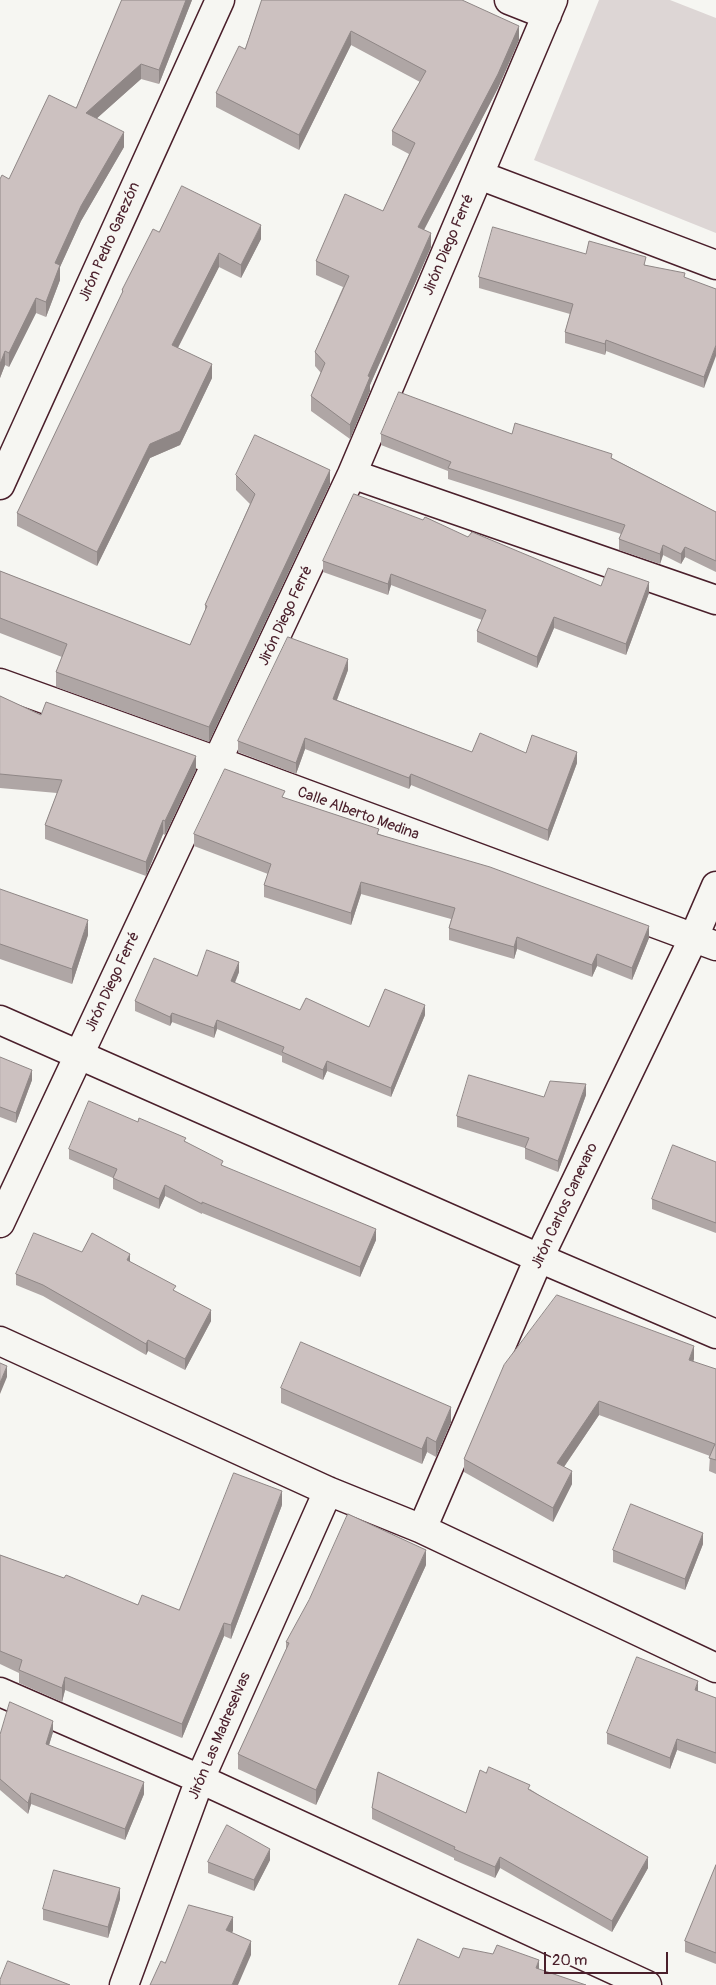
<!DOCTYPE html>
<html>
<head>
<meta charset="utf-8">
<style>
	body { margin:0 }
	#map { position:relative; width:716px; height:1985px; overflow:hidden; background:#f6f6f2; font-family:Pangolin,sans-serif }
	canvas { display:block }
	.scale { position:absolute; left:544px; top:1952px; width:124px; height:22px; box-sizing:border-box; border:2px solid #4a1f2b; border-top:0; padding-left:6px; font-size:15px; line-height:18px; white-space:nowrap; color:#4a1f2b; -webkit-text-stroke:4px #f6f6f2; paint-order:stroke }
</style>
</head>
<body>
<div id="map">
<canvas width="716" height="1985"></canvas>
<div class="scale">20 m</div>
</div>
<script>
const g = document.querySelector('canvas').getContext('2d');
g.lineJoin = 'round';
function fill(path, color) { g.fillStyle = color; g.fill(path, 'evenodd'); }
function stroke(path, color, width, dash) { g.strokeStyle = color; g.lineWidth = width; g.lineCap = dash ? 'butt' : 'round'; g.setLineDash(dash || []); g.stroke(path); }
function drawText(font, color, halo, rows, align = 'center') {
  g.font = font + ' Pangolin,sans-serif'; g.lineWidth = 5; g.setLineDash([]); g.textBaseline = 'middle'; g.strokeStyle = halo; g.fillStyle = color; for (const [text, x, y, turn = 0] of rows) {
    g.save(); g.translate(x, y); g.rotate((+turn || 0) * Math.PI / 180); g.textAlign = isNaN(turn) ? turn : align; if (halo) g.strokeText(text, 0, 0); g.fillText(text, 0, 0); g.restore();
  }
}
const green = new Path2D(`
	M599,0H670L716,18V233L534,160Z`);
const street = new Path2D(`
	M509,0L547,15
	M479,175L716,265
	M352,474L716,600
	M0,485L220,0
	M0,683L217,761L716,946
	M0,1020L539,1258L716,1334
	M0,1223L352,474L553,0
	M0,1341L328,1491L422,1529L716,1668
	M422,1529L539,1258L693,939L716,886
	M0,1692L200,1779L647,1985
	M124,1985L200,1779L328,1491`);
const wall = new Path2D(`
	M122,0H192L159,84L141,79L96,119L124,147L81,221L60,267V280L46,317L36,313L9,367L5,365L0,378V179H9L76,108Z
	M262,0L519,40L498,88L424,230L431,247L370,385V391L350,439L311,411V396L321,373L315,366V352L343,287L316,275V261L383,211L409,154L392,145V131L420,82L351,45L299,150L216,107V93L245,49Z
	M159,232L261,239L241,278L219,267L178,348L212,378L180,445L150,458L97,566L17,526V513L122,294V290Z
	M586,254L646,265L685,278L716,289L704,388L606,351L605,355L565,343V332L570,314L479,288V277Z
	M381,434H512L612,458L716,512V572L685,557L681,564L663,555L660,564L619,550V539L621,534L448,479V471L381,445Z
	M236,475L330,484L209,742L56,687V672L62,657L0,633V571L190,645L205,611V605L250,504L236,490Z
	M468,537L601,586L649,593L626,655L554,628L537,668L477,642V631L482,620L391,585L388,595L323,572V561Z
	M348,670L337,700L472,752L526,753L577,763L548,841L411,785L409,789L305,749L296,774L238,752V741Z
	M0,696L41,715L196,770L165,835L163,834L146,876L45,839V825L57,793L0,788Z
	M285,798L379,834L649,938L632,980L597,966L592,977L517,949L514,959L449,940V928L451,919L361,894L351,925L264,897V885L268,874L194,846V834Z
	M0,889L88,935L72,984L0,959Z
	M239,972L235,983L300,1010L369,1027L425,1015L391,1097L327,1071L323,1080L282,1062V1056L217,1029L214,1038L172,1022L170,1026L135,1011V1001L197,976Z
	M0,1057L32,1080L16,1123L0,1117Z
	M586,1095L558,1172L525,1159V1148L457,1127V1116L544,1097Z
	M138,1122L186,1142L223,1166L376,1240L360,1277L202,1213V1214L165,1196L159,1209L113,1189V1178L69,1159V1149Z
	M716,1162V1233L652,1209V1199Z
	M82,1252L130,1262L176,1292L211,1321L185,1370L148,1351L146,1355L43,1296L16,1285V1274Z
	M694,1359L693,1362L716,1369V1474L709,1471L710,1456L599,1415L564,1467L572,1484L553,1522L464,1472V1459Z
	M281,1388L451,1422L436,1457L427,1452L422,1464L281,1403Z
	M282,1505L231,1639L224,1636L182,1738L65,1690L62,1702L19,1683V1673L0,1664V1555L138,1605L179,1610Z
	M703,1544L685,1590L613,1562V1550Z
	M426,1565L316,1805L238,1769V1754L286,1650V1642Z
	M698,1692L716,1698V1764L677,1750L670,1769L607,1744V1733Z
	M53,1732L49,1745L144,1794L125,1840L31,1804L28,1814L0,1790V1735Z
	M530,1789L648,1868L612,1932L500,1868L495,1878L454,1860V1858L372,1819V1808L466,1813Z
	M270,1860L254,1891L208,1873V1862Z
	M716,1865V1964L685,1952V1941Z
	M120,1899L108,1938L43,1920V1909Z`);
const shadedWall = new Path2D(`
	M186,0H192L159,84V70Z
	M519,26V40L498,88L418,241V227Z
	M351,31V45L299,150V135Z
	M141,64V79L86,128V113Z
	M124,132V147L81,221L60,267V280L46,317V302L55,263L81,206Z
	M261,225V239L241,278V265Z
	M431,233V247L370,385V391L350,439V425L368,376Z
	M219,253V267L172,359V345Z
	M36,298V313L9,367V353Z
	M606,340V351L605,355V344Z
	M716,345V356L704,388V377Z
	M5,351V365L0,378V364Z
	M212,364V378L180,445L150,458L97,566V552L150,444Z
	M330,470V484L209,742V727Z
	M663,545V555L660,564V554Z
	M685,547V557L681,564V554Z
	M391,574V585L388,595V584Z
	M649,582V593L626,655V644Z
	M554,617V628L537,668V657Z
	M348,659V670L333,710V699Z
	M305,738V749L296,774V763Z
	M577,752V763L548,841V830Z
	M196,756V770L165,835V821Z
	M411,774V785L409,789V778Z
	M163,820V834L146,876V862Z
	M361,882V894L351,925V913Z
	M88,920V935L72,984V969Z
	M649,926V938L632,980V968Z
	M517,937V949L514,959V947Z
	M597,954V966L592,977V965Z
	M239,962V972L231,991V981Z
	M425,1005V1015L391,1097V1088Z
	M172,1013V1022L170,1026V1017Z
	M217,1020V1029L214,1038V1028Z
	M327,1061V1071L323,1080V1070Z
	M32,1070V1080L16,1123V1113Z
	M586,1084V1095L558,1172V1161Z
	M165,1185V1196L159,1209V1199Z
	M376,1229V1240L360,1277V1267Z
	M130,1254V1265L127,1260Z
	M211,1310V1321L185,1370V1359Z
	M148,1340V1351L146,1355V1344Z
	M694,1346V1359L689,1374V1360Z
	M7,1366V1377L0,1394V1383Z
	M599,1401V1415L557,1477V1463Z
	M451,1407V1422L436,1457V1442Z
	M427,1437V1452L422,1464V1449Z
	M572,1471V1484L553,1522V1508Z
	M282,1491V1505L231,1639V1625Z
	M703,1533V1544L685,1590V1579Z
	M426,1550V1565L316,1805V1790Z
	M224,1623V1636L182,1738V1724Z
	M65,1677V1690L62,1702V1688Z
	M698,1681V1692L695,1690Z
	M53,1721V1732L46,1755V1744Z
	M677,1739V1750L670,1769V1758Z
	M144,1782V1794L125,1840V1829Z
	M31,1793V1804L28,1814V1803Z
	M270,1849V1860L254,1891V1880Z
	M500,1857V1868L495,1878V1867Z
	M648,1857V1868L612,1932V1921Z
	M120,1888V1899L108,1938V1927Z
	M233,1917V1931L226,1944V1930Z
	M251,1941V1955L238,1985H232Z
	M539,1960V1972L536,1968Z`);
const building = new Path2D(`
	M122,0H186L159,70L141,64L86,113L124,132L81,206L55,263L60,265L46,302L36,298L9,353L5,351L0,364V179L2,175L9,179L49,95L76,108Z
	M262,0H462L519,26L498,74L418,227L431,233L368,376L370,377L350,425L311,396L325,363L315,352L349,276L316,261L345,194L383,211L415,143L392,131L426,71L351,31L299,135L216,93L239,46L245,49Z
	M182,186L261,225L241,265L219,253L172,345L212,364L180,431L150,444L97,552L17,513L123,291L122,290L153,229L159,232Z
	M493,227L586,254L589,241L646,257L644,265L685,273L684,277L716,289V345L704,377L606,340L605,344L565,332L573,304L479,277Z
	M399,392L512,434L515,423L612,454L611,458L716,512V561L685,547L681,554L663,545L660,554L619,539L625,525L448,468L451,462L381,434Z
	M255,435L330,470L209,727L56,672L67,644L0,618V571L190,645L207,606L205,605L255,494L236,475Z
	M354,494L423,520L425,517L468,537L472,532L601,586L608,568L649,582L626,644L554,617L537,657L477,631L486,610L391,574L388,584L323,561Z
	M288,637L348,659L333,699L472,752L480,733L526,753L532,735L577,752L548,830L411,774L409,778L305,738L296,763L238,741Z
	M0,696L41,715L46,702L196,756L165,821L163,820L146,862L45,825L62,780L0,774Z
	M225,769L285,791L282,797L379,829L377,834L490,867L649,926L632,968L597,954L592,965L517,937L514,947L449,928L455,908L361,882L351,913L264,885L271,864L194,834Z
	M0,889L88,920L72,969L0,944Z
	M207,950L239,962L231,981L300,1010L306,998L369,1027L385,989L425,1005L391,1088L327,1061L323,1070L282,1052L284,1047L217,1020L214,1028L172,1013L170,1017L135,1001L154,958L197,976Z
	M0,1057L32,1070L16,1113L0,1107Z
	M469,1075L544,1097L550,1081L586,1084L558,1161L525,1148L529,1138L457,1116Z
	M89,1101L138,1122L139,1118L186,1138L184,1141L223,1161L221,1165L376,1229L360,1267L202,1202V1204L165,1185L159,1199L113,1178L117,1169L69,1149Z
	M673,1145L716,1162V1223L652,1199Z
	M34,1233L82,1252L92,1233L130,1254L127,1260L176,1286L173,1290L211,1310L185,1359L148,1340L146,1344L43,1285L16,1274Z
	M557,1295L694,1346L689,1360L716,1369V1460L709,1458L715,1444L599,1401L557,1463L572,1471L553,1508L464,1459L504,1365Z
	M301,1342L451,1407L436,1442L427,1437L422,1449L281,1388Z
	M0,1363L7,1366L0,1383Z
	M234,1473L282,1491L231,1625L224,1623L182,1724L65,1677L62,1688L19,1670L22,1660L0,1651V1555L64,1578L66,1575L138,1605L142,1595L179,1610Z
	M631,1504L703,1533L685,1579L613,1550Z
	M348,1514L426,1550L316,1790L238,1754L289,1643L286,1642L309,1600Z
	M637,1657L698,1681L695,1690L716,1698V1753L677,1739L670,1758L607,1733Z
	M10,1702L53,1721L46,1744L144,1782L125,1829L31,1793L28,1803L0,1779V1735Z
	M489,1767L530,1785L528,1789L648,1857L612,1921L500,1857L495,1867L454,1849L455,1847L372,1808L378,1772L466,1813L480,1770L486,1773Z
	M227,1825L270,1849L254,1880L208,1862Z
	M716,1865V1953L685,1941Z
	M54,1870L120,1888L108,1927L43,1909Z
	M189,1905L233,1917L226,1930L251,1941L232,1985H150L161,1961L165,1963Z
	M418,1939L459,1958L463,1948L493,1954L497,1945L539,1960L536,1968L586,1985H399Z
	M8,1961L70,1985H0V1980Z`);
const streetNames = [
	["Jirón Pedro Garezón",110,242,-66],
	["Jirón Diego Ferré",449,245,-67],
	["Jirón Diego Ferré",286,616,-65],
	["Calle Alberto Medina",358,814,20],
	["Jirón Diego Ferré",113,982,-65],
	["Jirón Carlos Canevaro",565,1206,-65],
	["Jirón Las Madreselvas",220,1736,-67]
];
fill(green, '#ddd6d5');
stroke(street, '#4a1f2b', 31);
stroke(street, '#f6f6f2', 28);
fill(wall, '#afa6a5');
fill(shadedWall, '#8f8786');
fill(building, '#ccc1c0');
stroke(building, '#8f8786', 1);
drawText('15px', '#4a1f2b', '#f6f6f2', streetNames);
</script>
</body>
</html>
